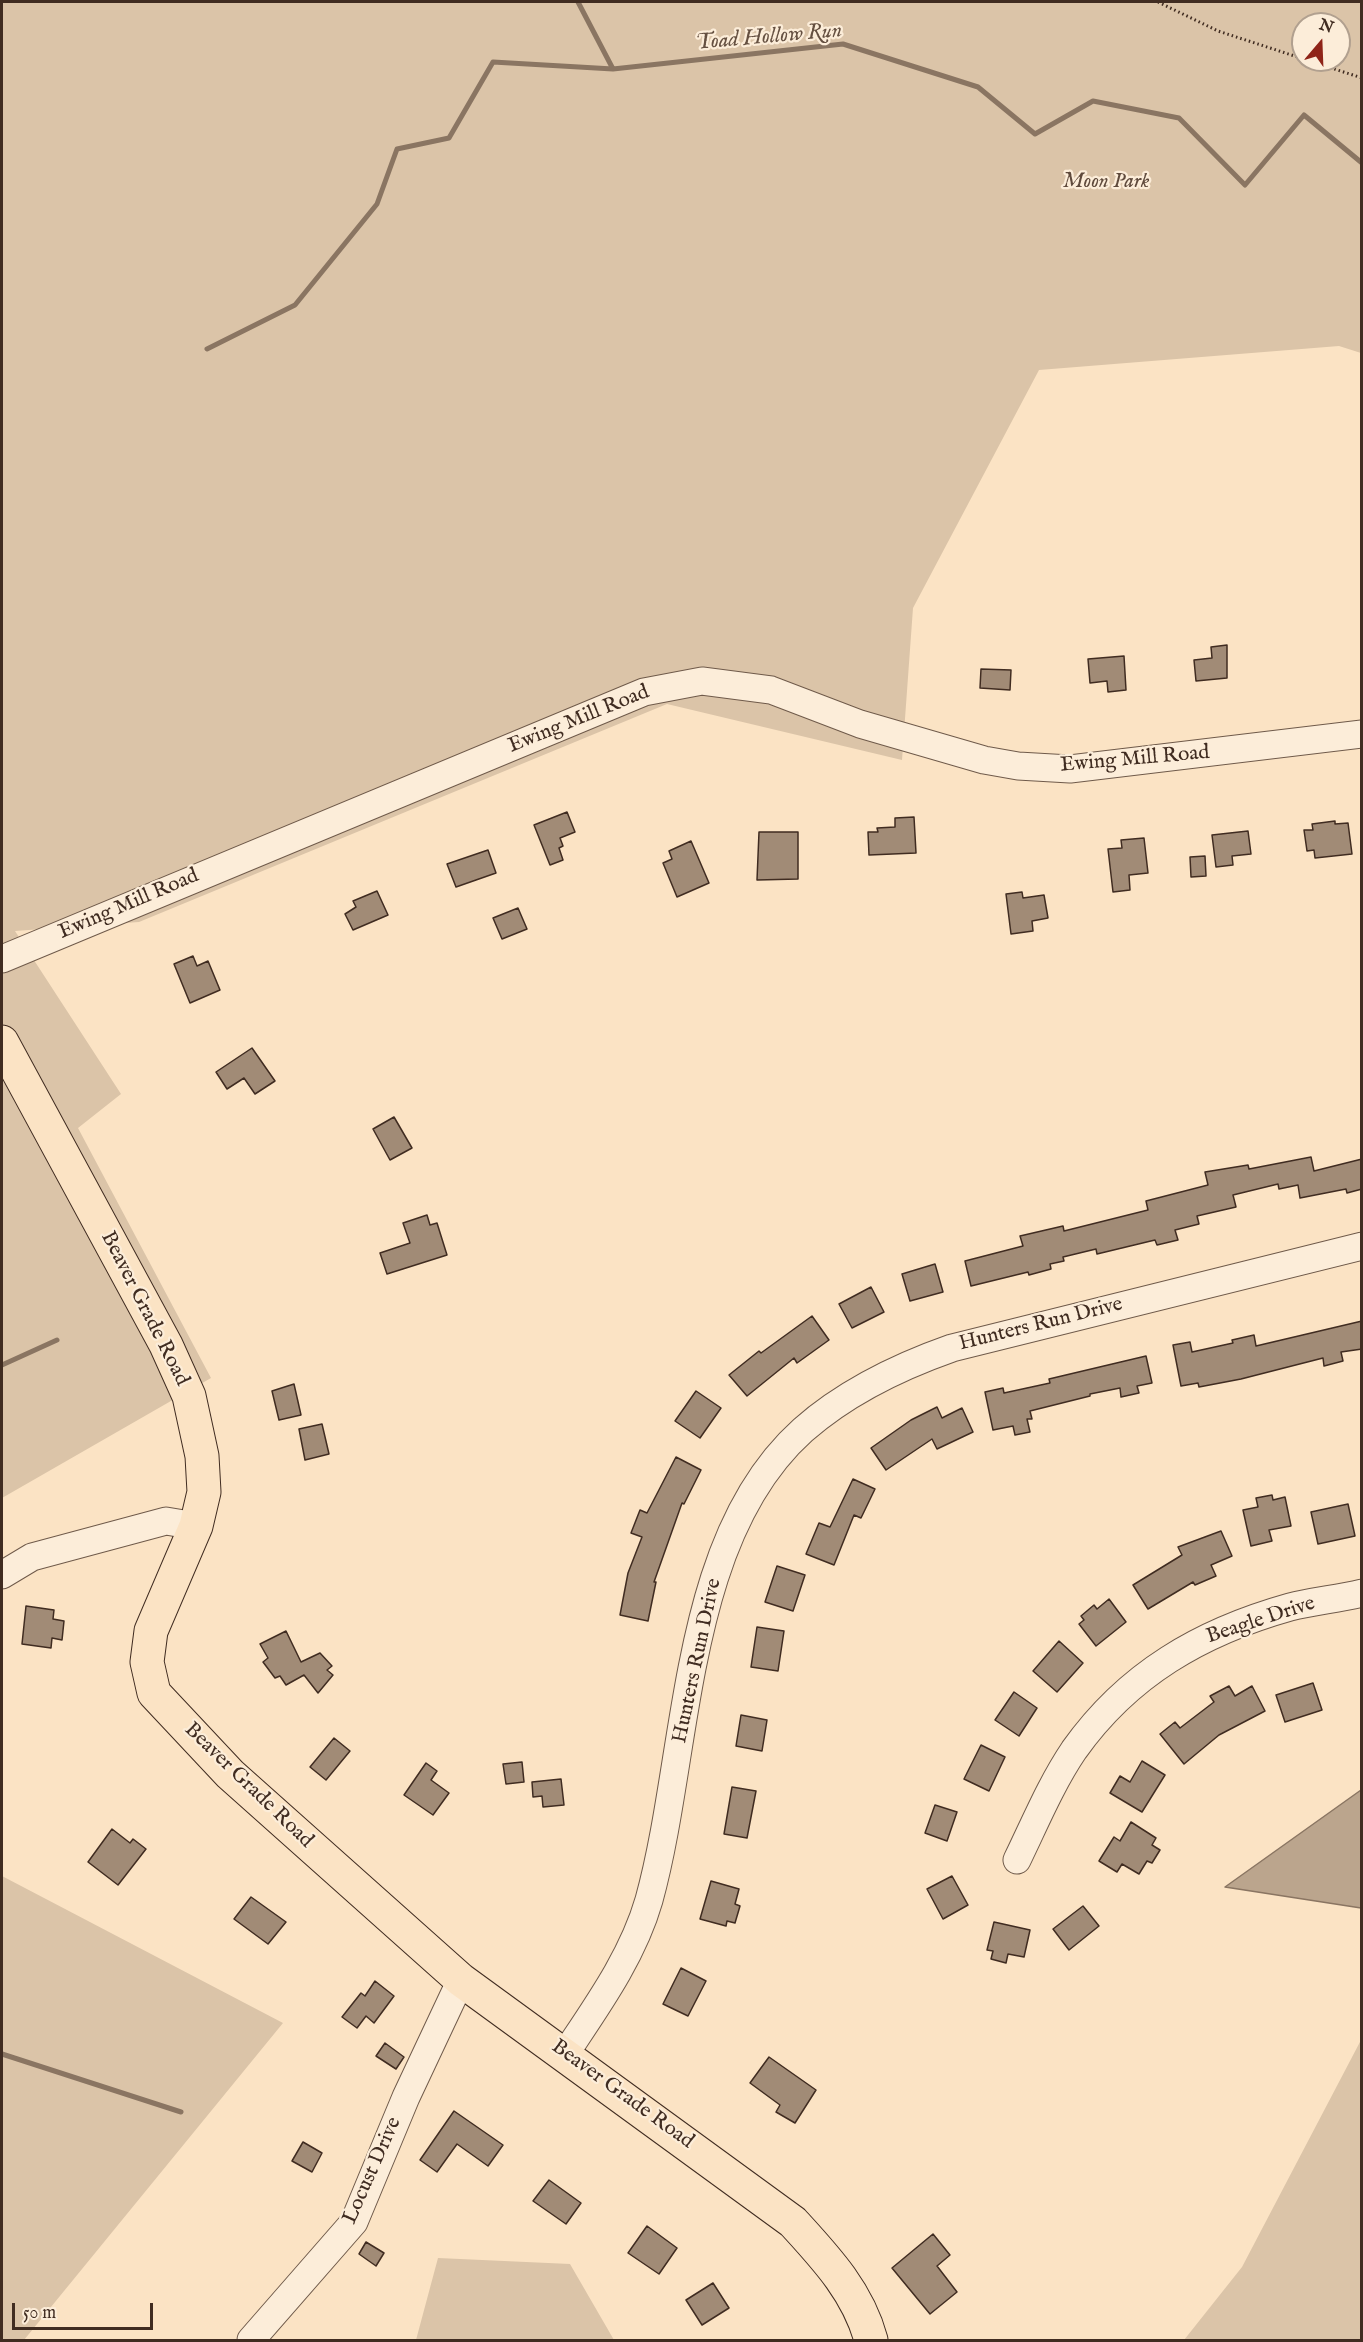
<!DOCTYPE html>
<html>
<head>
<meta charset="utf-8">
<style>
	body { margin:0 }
	#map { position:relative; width:1363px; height:2342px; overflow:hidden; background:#fbe3c4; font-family:"IM FELL English",serif }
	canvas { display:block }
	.frame { position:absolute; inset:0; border:3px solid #402c21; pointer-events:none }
	.north { position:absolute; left:1291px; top:12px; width:60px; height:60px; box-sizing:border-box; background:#fcedd9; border:2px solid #b1a08f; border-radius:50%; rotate:19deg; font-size:16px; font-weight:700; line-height:24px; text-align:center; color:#402c21 }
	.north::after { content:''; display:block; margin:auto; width:21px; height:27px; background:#8f2418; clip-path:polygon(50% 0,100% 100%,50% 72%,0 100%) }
	.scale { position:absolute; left:12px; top:2303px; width:141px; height:27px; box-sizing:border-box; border:3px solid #402c21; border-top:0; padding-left:8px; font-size:18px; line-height:21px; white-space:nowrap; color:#402c21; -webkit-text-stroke:4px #fcedd9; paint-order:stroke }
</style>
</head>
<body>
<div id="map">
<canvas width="1363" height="2342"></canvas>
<div class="frame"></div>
<div class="north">N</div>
<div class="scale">50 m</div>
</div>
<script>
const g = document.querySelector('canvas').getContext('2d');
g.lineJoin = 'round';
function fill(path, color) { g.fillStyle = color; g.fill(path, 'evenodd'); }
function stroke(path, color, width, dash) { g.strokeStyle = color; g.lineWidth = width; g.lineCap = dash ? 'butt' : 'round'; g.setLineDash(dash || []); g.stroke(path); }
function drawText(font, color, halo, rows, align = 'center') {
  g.font = font + ' "IM FELL English",serif'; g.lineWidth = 4.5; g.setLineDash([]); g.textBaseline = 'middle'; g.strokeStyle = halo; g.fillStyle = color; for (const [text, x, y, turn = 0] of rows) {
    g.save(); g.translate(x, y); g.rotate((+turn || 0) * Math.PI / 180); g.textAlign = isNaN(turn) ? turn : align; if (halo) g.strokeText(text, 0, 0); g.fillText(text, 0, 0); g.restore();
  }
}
const green = new Path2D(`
	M2,2H1361V353L1339,346L1039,370L913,608L902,760L667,704L139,922L15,931L121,1094L78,1128L211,1378L2,1498ZM1303,24H1339V60H1303Z
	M2,1876L283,2023L24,2340H2Z
	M1361,2040V2340H1184L1242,2267Z
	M438,2258L570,2264L614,2340H416Z`);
const water = new Path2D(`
	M1361,1790V1908L1225,1887Z`);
const stream = new Path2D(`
	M578,2L613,69L843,44L978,87L1035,134L1093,101L1179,118L1245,185L1304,115L1362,163
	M207,349L295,305L377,204L397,149L449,138L493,62L613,69
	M2,1365L57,1340
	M2,2054L181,2112`);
const building = new Path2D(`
	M1227,645V678L1196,681L1194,660L1212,658L1211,647Z
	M1124,656L1126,690L1108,692L1107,681L1090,683L1088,659Z
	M981,669L1011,670L1010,690L980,688Z
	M567,812L575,832L560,838L563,846L559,848L563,860L550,865L534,825Z
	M914,817L916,853L869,855L868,832H878L877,828L895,827V818Z
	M1335,821V824L1348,823L1352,854L1315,858L1314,850L1307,851L1304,830H1313L1312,824Z
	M1248,831L1251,854L1232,856L1233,865L1216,867L1212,835Z
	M759,832H798V879L757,880Z
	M1144,838L1148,873L1129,875L1130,890L1113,892L1108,849L1122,848L1121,840Z
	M691,841L709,883L677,897L663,863L672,859L669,851Z
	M488,850L496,873L456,887L447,864Z
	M1205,856L1206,876L1191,877L1190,857Z
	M377,891L388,915L353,930L345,914L356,907L353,901Z
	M1022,892L1023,898L1044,895L1048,918L1032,921L1033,931L1011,934L1006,894Z
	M518,908L527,929L502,939L493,918Z
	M193,956L197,966L208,961L220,990L190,1003L174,964Z
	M252,1048L275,1081L255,1094L244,1078L227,1089L216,1072Z
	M394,1117L412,1148L390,1160L373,1129Z
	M1311,1157L1314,1171L1362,1159V1189L1347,1193L1346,1189L1300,1198L1298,1185L1279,1189L1278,1184L1233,1195L1236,1207L1197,1216L1199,1224L1175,1230L1178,1240L1157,1245L1155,1240L1097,1254L1096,1249L1063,1257L1064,1261L1050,1264L1051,1269L1029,1275L1028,1272L971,1286L965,1261L1023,1246L1020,1236L1063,1226L1064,1231L1148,1210L1146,1201L1208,1185L1205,1172L1248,1165L1249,1169Z
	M427,1215L430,1225L437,1223L447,1255L387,1274L380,1253L410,1243L403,1223Z
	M935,1264L943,1292L910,1301L902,1274Z
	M871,1287L884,1312L852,1328L839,1304Z
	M812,1316L829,1340L797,1363L794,1358L747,1396L729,1375L759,1351L761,1353Z
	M1362,1321V1349L1341,1352L1343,1361L1324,1366L1323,1358L1241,1379L1199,1387L1198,1383L1181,1386L1173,1345L1190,1342L1192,1352L1233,1343L1232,1340L1254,1335L1256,1346Z
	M1146,1356L1152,1383L1137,1386L1139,1393L1121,1397L1120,1388L1090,1394V1396L1030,1411L1032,1419H1027L1030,1432L1015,1435L1013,1426L993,1430L985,1392L1003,1388L1004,1393L1050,1383L1049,1379Z
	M294,1384L301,1415L279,1420L272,1391Z
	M696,1391L721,1408L700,1438L675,1421Z
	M937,1407L942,1418L962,1408L973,1432L937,1449L932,1439L886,1470L871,1448L911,1420Z
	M322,1424L329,1454L305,1460L299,1429Z
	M676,1457L701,1470L684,1504L682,1503L654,1582H656L648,1621L620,1615L628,1573L642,1537L631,1533L640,1510L647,1513Z
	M853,1479L875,1489L861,1518L854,1515L834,1565L806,1554L819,1523L830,1527Z
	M1272,1495L1273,1500L1285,1497L1291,1526L1269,1530L1272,1541L1251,1546L1243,1510L1258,1507L1256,1498Z
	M1348,1504L1355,1536L1318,1544L1311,1512Z
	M1221,1531L1232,1556L1211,1565L1216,1576L1195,1585L1193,1582L1148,1609L1133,1585L1182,1555L1178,1547Z
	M777,1566L805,1575L793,1611L765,1602Z
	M1109,1599L1126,1622L1096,1646L1079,1624L1084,1620L1081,1616L1094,1605L1097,1609Z
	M26,1606L54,1610L53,1619L64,1621L62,1640L52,1638L51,1648L22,1644Z
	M757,1627L784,1631L778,1671L751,1667Z
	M286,1631L301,1662L320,1653L332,1666L327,1670L333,1675L318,1693L304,1675L286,1685L280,1676L275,1678L263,1662L268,1658L260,1644Z
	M1059,1641L1083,1663L1057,1692L1033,1671Z
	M1313,1683L1322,1710L1285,1722L1276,1695Z
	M1229,1686L1235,1696L1252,1686L1265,1711L1219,1735L1184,1764L1160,1734L1175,1722L1180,1728L1214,1702L1210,1696Z
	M1014,1692L1037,1708L1019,1736L995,1720Z
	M741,1715L767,1720L762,1751L736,1746Z
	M334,1738L350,1751L326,1780L310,1767Z
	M981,1745L1005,1757L989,1791L964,1779Z
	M1142,1761L1165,1775L1142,1812L1110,1793L1120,1776L1130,1782Z
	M522,1762L524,1782L506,1784L503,1764Z
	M426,1763L437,1771L431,1780L449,1793L433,1815L404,1795Z
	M561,1779L564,1805L543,1807L542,1796L533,1797L532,1782Z
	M732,1787L756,1791L747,1838L724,1834Z
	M935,1805L957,1812L947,1841L925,1833Z
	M1131,1822L1156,1838L1152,1845L1160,1850L1152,1863L1147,1861L1139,1874L1122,1864L1117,1872L1099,1861L1114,1837L1120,1841Z
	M112,1829L130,1843L133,1839L146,1849L118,1885L88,1862Z
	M952,1876L968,1905L943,1919L927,1889Z
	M711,1881L739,1889L735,1904L740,1906L735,1923L727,1921L726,1926L700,1919Z
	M251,1897L286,1922L268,1944L234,1919Z
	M1083,1906L1099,1926L1069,1950L1053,1929Z
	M994,1922L1030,1930L1024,1957L1008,1954L1006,1963L991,1959L993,1951L987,1950Z
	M681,1968L706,1981L688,2016L663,2004Z
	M375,1981L394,1996L374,2023L366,2016L357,2028L342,2017L361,1993L365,1996Z
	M385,2043L404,2057L396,2069L376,2056Z
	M769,2057L816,2090L795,2123L776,2112L780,2105L750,2083Z
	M454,2111L503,2145L488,2166L457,2144L437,2172L420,2160Z
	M303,2142L322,2153L312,2172L292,2161Z
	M549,2180L581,2203L566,2224L533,2201Z
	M647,2226L677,2248L659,2274L628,2253Z
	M933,2234L950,2255L937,2266L957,2292L930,2314L892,2268Z
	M366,2242L384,2253L376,2266L359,2254Z
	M713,2283L729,2308L702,2325L686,2300Z`);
const path = new Path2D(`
	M1158,2L1218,31L1362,78`);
const minor = new Path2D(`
	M2,959L644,692L702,681L771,690L860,724L984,760L1018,766L1070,769L1362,734
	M2,1575L32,1557L166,1521L196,1526
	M1017,1860C1035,1823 1051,1784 1074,1750C1128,1674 1201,1632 1290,1607C1313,1601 1338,1599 1362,1593
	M565,2054C597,2006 633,1956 649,1900C690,1752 681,1539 803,1430C846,1392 898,1367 952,1348L1362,1246
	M251,2340L354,2222L406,2097L461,1980`);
const major = new Path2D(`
	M2,1042L166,1345L189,1396L202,1456L204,1492L196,1526L151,1631L147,1662L154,1693L230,1774L461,1980L793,2222C826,2258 858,2292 871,2340`);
const parkNames = [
	["Moon Park",1106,183]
];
const streetNames = [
	["Ewing Mill Road",579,720,-22],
	["Ewing Mill Road",1135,760,-5],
	["Ewing Mill Road",129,905,-23],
	["Beaver Grade Road",144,1309,63],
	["Hunters Run Drive",1041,1325,-14],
	["Beagle Drive",1261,1621,-18],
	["Hunters Run Drive",698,1661,-78],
	["Beaver Grade Road",248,1786,44],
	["Beaver Grade Road",622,2095,36],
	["Locust Drive",373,2171,-66]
];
const waterNames = [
	["Toad Hollow Run",769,38,-5]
];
fill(green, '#dbc4a8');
fill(water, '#bba58d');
stroke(water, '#8a7562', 1.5);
stroke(stream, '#8a7562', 5);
fill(building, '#a18b76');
stroke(building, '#402c21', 1.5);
stroke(minor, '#6f5a4a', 29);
stroke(major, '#402c21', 35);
stroke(path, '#402c21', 3, [1.5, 3]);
stroke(minor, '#fcedd9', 27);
stroke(major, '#fbe3c4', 33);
drawText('italic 21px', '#5f4a3c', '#fcedd9', parkNames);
drawText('21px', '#402c21', '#fcedd9', streetNames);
drawText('italic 22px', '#655041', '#fcedd9', waterNames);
</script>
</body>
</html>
